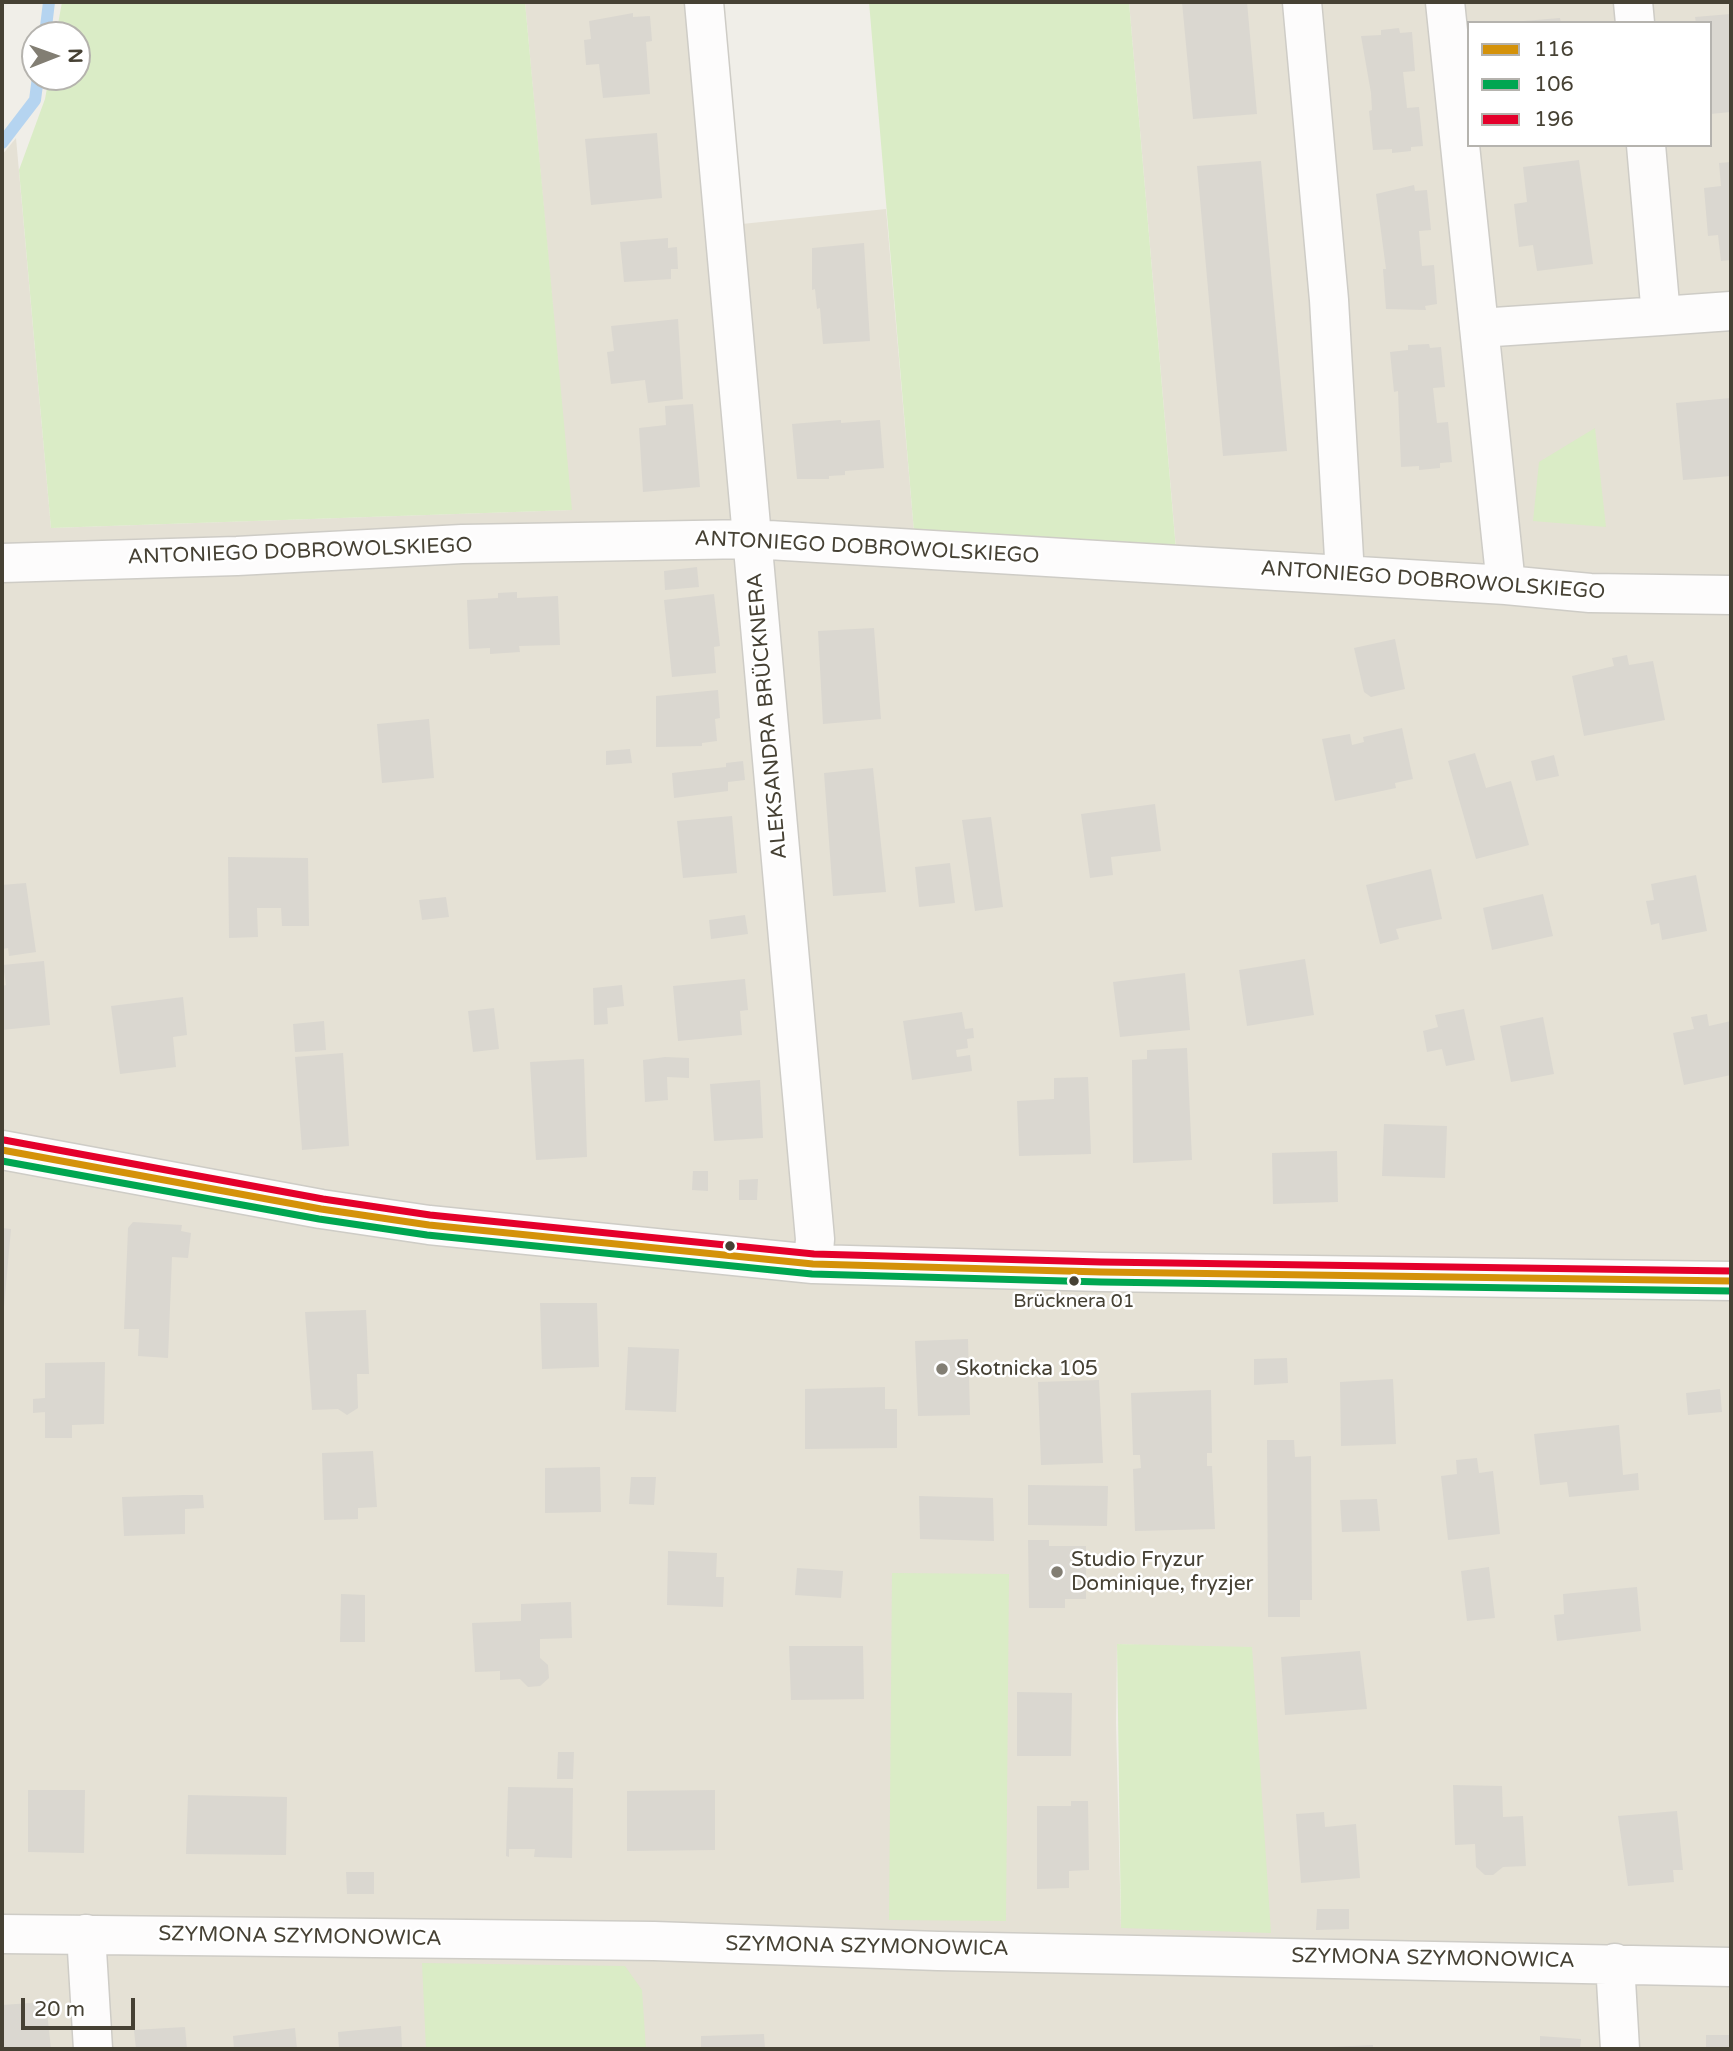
<!DOCTYPE html>
<html>
<head>
<meta charset="utf-8">
<style>
	body { margin:0 }
	#map { position:relative; width:1733px; height:2051px; overflow:hidden; background:#f0eee8; font-family:"Varela Round",sans-serif }
	canvas { display:block }
	.frame { position:absolute; inset:0; border:4px solid #464134; pointer-events:none }
	.legend { position:absolute; left:1467px; top:21px; width:245px; height:126px; box-sizing:border-box; background:#fff; border:2px solid #b5b3ae; margin:0; padding:9px 12px; list-style:none; font-size:21px; color:#464134 }
	.legend li { display:flex; align-items:center; gap:14px; height:35px }
	.legend b { width:35px; border:2px solid #b5b3ae }
	.north { position:absolute; left:21px; top:21px; width:70px; height:70px; box-sizing:border-box; background:#fff; border:2px solid #b5b3ae; border-radius:50%; rotate:89deg; font-size:19px; font-weight:700; line-height:28px; text-align:center; color:#464134 }
	.north::after { content:''; display:block; margin:auto; width:24px; height:32px; background:#827e73; clip-path:polygon(50% 0,100% 100%,50% 72%,0 100%) }
	.scale { position:absolute; left:21px; top:1998px; width:114px; height:32px; box-sizing:border-box; border:4px solid #464134; border-top:0; padding-left:9px; font-size:21px; line-height:24px; white-space:nowrap; color:#464134; -webkit-text-stroke:5px #fff; paint-order:stroke }
</style>
</head>
<body>
<div id="map">
<canvas width="1733" height="2051"></canvas>
<div class="frame"></div>
<ul class="legend">
<li><b style="height:9px;background:#d4920a"></b>116</li>
<li><b style="height:9px;background:#00a651"></b>106</li>
<li><b style="height:9px;background:#e4002b"></b>196</li>
</ul>
<div class="north">N</div>
<div class="scale">20 m</div>
</div>
<script>
const g = document.querySelector('canvas').getContext('2d');
g.lineJoin = 'round';
function fill(path, color) { g.fillStyle = color; g.fill(path, 'evenodd'); }
function stroke(path, color, width, dash) { g.strokeStyle = color; g.lineWidth = width; g.lineCap = dash ? 'butt' : 'round'; g.setLineDash(dash || []); g.stroke(path); }
function drawText(font, color, halo, rows, align = 'center') {
  g.font = font + ' "Varela Round",sans-serif'; g.lineWidth = 5; g.setLineDash([]); g.textBaseline = 'middle'; g.strokeStyle = halo; g.fillStyle = color; for (const [text, x, y, turn = 0] of rows) {
    g.save(); g.translate(x, y); g.rotate((+turn || 0) * Math.PI / 180); g.textAlign = isNaN(turn) ? turn : align; if (halo) g.strokeText(text, 0, 0); g.fillText(text, 0, 0); g.restore();
  }
}
const residential = new Path2D(`
	M525,2H702L742,224L886,209L914,532L1176,549L1129,2H1731V2049H2V155L16,138L51,528L571,510ZM1469,23H1710V145H1469ZM1117,1644L1180,1647L1121,1928L1116,1723Z`);
const green = new Path2D(`
	M62,2H525L572,510L51,528L19,170L45,99L49,77H77V35H56Z
	M869,2H1129L1176,550L914,532Z
	M1595,428L1606,527L1533,521L1539,462Z
	M892,1573L1009,1574L1006,1921L889,1920Z
	M1117,1644L1252,1647L1271,1933L1121,1928Z
	M422,1963L625,1966L642,1990L646,2049H426Z`);
const stream = new Path2D(`
	M45,35L49,2
	M2,143L35,100L38,77`);
const building = new Path2D(`
	M1182,2H1247L1257,114L1193,119Z
	M633,13V17L650,16L652,41L646,42L650,94L603,98L599,64L586,65L584,40L591,39L589,21Z
	M1731,14V112L1710,114V23H1696L1695,17Z
	M1560,18L1561,23H1524V21Z
	M1399,28L1400,33L1412,32L1415,71L1403,72L1405,89L1407,108L1419,107L1423,146L1411,147V151L1392,153V149L1373,150L1369,111L1372,110L1371,93L1361,36L1381,35V30Z
	M657,133L662,198L591,205L585,139Z
	M1579,160L1593,264L1537,271L1533,245L1519,247L1514,204L1527,202L1523,167Z
	M1261,161L1287,451L1223,456L1197,166Z
	M1731,162V260L1721,261L1718,235L1708,236L1704,188L1721,186L1719,163Z
	M1414,185L1415,191L1427,190L1431,230L1419,231L1422,266L1434,265L1437,304L1425,306L1426,310L1386,309L1383,269H1386L1376,194Z
	M668,238V248L677,247L678,269H671V279L624,282L620,242Z
	M864,243L870,341L823,344L820,308L817,309L815,289L812,290V248Z
	M678,319L683,399L648,403L645,380L611,384L607,352L614,351L611,326Z
	M1429,344L1430,348L1441,347L1445,387L1433,388L1435,406L1437,423L1448,422L1452,462L1440,463V468L1419,470V466L1401,467L1398,391L1394,392L1390,352L1408,350V345Z
	M1731,398V476L1683,480L1676,403Z
	M693,404L700,487L643,492L639,428L666,425L665,406Z
	M841,420V423L880,420L884,468L845,471V475L829,476V479H797L792,424Z
	M697,567L699,587L665,590L664,571Z
	M517,592V598L558,596L560,645L519,646L520,652L490,654V648L469,649L467,600L498,598V593Z
	M714,594L720,646L714,647L716,673L672,677L664,600Z
	M874,628L881,719L823,724L818,631Z
	M1395,639L1405,689L1371,697L1364,692L1354,648Z
	M1627,655L1629,665L1653,661L1665,720L1584,736L1572,676L1614,666L1612,658Z
	M718,690L720,718L715,719L717,741L702,743V746L656,747V696Z
	M429,719L434,778L382,783L377,724Z
	M1402,728L1413,779L1395,783L1396,788L1335,801L1322,739L1350,734L1352,745L1364,742L1363,737Z
	M630,749L632,763L606,765V751Z
	M1475,753L1486,788L1511,781L1529,845L1476,859L1448,761Z
	M1554,755L1559,776L1536,781L1531,761Z
	M743,761L745,780L728,782V791L674,798L672,773L726,767V763Z
	M873,768L886,892L833,896L824,773Z
	M1155,804L1161,851L1111,857L1113,875L1090,878L1081,814Z
	M732,816L737,873L683,878L677,821Z
	M991,817L1003,907L975,911L962,820Z
	M228,857L308,858L309,926H282L281,908H257L258,937L229,938Z
	M950,863L955,903L919,907L915,867Z
	M1431,869L1442,919L1396,929L1399,939L1380,944L1366,885Z
	M1696,875L1707,931L1662,940L1659,923L1651,925L1646,901L1654,900L1651,884Z
	M26,883L36,952L9,956L8,948L2,949V885Z
	M1543,894L1553,936L1492,950L1483,908Z
	M446,897L449,917L422,920L419,900Z
	M745,915L748,934L711,939L709,920Z
	M1305,959L1314,1015L1247,1026L1239,970Z
	M44,961L50,1025L2,1030V986L6,985L3,965Z
	M1185,973L1190,1030L1120,1037L1113,982Z
	M745,979L748,1010L740,1011L742,1035L678,1041L673,986Z
	M622,985L624,1006L607,1008L608,1024L594,1025L593,988Z
	M183,997L187,1035L173,1037L176,1067L120,1074L111,1006Z
	M494,1008L499,1049L473,1052L468,1011Z
	M1464,1009L1475,1060L1446,1066L1442,1049L1427,1052L1423,1031L1438,1027L1435,1015Z
	M962,1012L965,1029L973,1028L974,1038L967,1039L968,1048L956,1050L957,1057L970,1055L972,1071L912,1080L903,1021Z
	M1707,1014L1709,1026L1731,1021V1075L1684,1085L1673,1033L1694,1029L1691,1017Z
	M1543,1017L1554,1074L1511,1082L1500,1026Z
	M324,1021L326,1050L295,1052L293,1024Z
	M1187,1048L1192,1160L1133,1163L1132,1060L1147,1059V1050Z
	M343,1053L349,1146L302,1150L295,1057Z
	M665,1057L689,1058V1078L667,1077L668,1100L645,1102L643,1060Z
	M584,1059L587,1157L536,1160L530,1062Z
	M1088,1077L1091,1154L1019,1156L1017,1101L1054,1099V1078Z
	M760,1080L763,1138L714,1141L710,1084Z
	M1384,1124L1447,1126L1445,1178L1382,1176Z
	M1337,1151L1338,1202L1273,1204L1272,1153Z
	M693,1171H708V1191L692,1190Z
	M758,1179L757,1200H739V1180Z
	M133,1222L182,1225L181,1231L191,1233L188,1258L172,1257L168,1358L138,1356L139,1329H124L128,1228Z
	M2,1228L11,1229L4,1307H2Z
	M540,1303H597L599,1367L542,1369Z
	M366,1310L369,1374H357L358,1408L347,1415L338,1409L312,1410L305,1312Z
	M968,1339L970,1415L918,1416L915,1341Z
	M628,1347L679,1349L676,1412L625,1410Z
	M1287,1358L1288,1383L1254,1385V1359Z
	M105,1362L104,1424L72,1425V1438H45V1412L33,1413V1399L45,1398V1363Z
	M1393,1379L1396,1444L1341,1446L1340,1382Z
	M1099,1380L1103,1463L1041,1465L1038,1382Z
	M885,1387V1409H897V1448L805,1449V1389Z
	M1720,1389L1722,1412L1688,1415L1686,1393Z
	M1211,1390L1212,1453H1207V1466H1212L1215,1529L1135,1531L1133,1469L1141,1468L1140,1455H1133L1131,1393Z
	M1619,1425L1623,1475L1638,1473L1639,1490L1569,1497L1567,1482L1540,1485L1534,1434Z
	M1267,1440H1294L1295,1457L1311,1456L1312,1600H1300V1617H1268Z
	M373,1451L377,1507L358,1508V1519L324,1520L322,1453Z
	M1477,1458L1479,1473L1493,1471L1500,1534L1448,1540L1441,1476L1457,1474L1456,1460Z
	M600,1467L601,1512L545,1513V1468Z
	M631,1477H656L654,1505L629,1504Z
	M1028,1485L1108,1486L1107,1526L1028,1525Z
	M184,1495H203L204,1508L185,1509V1534L124,1536L122,1497Z
	M919,1496L993,1498L994,1541L920,1539Z
	M1377,1499L1380,1531L1342,1532L1340,1500Z
	M1028,1540H1049V1546H1086V1599H1065V1608H1029Z
	M668,1551L717,1553L716,1577H724L723,1607L667,1605Z
	M1489,1567L1495,1618L1467,1621L1461,1571Z
	M797,1568L843,1571L841,1598L795,1595Z
	M1637,1587L1641,1631L1557,1641L1554,1615L1564,1614L1563,1594Z
	M341,1594L365,1595V1642H340Z
	M571,1602L572,1638L540,1639V1658L548,1665L549,1678L540,1686L528,1687L520,1679L500,1680V1671L475,1672L472,1623L521,1621V1604Z
	M789,1646H863L864,1699L791,1700Z
	M1360,1651L1367,1709L1285,1715L1281,1657Z
	M1017,1692L1072,1693L1071,1756H1017Z
	M558,1752H574L573,1779H557Z
	M1453,1785L1502,1786L1503,1817L1523,1816L1526,1866L1503,1867L1493,1875H1485L1476,1867L1475,1844L1455,1845Z
	M508,1787L573,1788L572,1858L534,1857L535,1849H509V1857L506,1856Z
	M28,1790H85L84,1853L28,1852Z
	M715,1790V1850L627,1851V1791Z
	M188,1795L287,1797L286,1855L186,1854Z
	M1071,1801H1088L1089,1870L1069,1871V1888L1037,1889V1806H1071Z
	M1677,1811L1683,1870H1673L1674,1882L1628,1886L1618,1816Z
	M1324,1812L1325,1827L1356,1824L1360,1878L1301,1883L1296,1814Z
	M346,1872H374V1894H347Z
	M1317,1909H1349V1929L1316,1930Z
	M46,2002L51,2049H2V2005Z
	M401,2026L402,2049H339L338,2032Z
	M185,2027L187,2049H136L134,2030Z
	M295,2028L297,2049H234L233,2036Z
	M764,2034L765,2049H701V2036Z
	M1706,2035H1731V2049H1681V2047H1706Z
	M1540,2036L1581,2039L1580,2049H1540Z
	M1373,2045V2049H1332L1331,2047Z`);
const minor = new Path2D(`
	M704,2L815,1239L813,1264
	M1302,2L1329,300L1345,575
	M1445,2L1506,585
	M1633,2L1635,23
	M1661,316L1731,311
	M1479,328L1661,316L1646,145
	M2,563L237,556L462,544L752,539L1506,585L1590,593L1731,595
	M2,1150L321,1209L429,1225L813,1264L1101,1272L1731,1281
	M2,1934L654,1941L938,1951L1731,1967
	M86,1934L93,2049
	M1615,1963L1620,2049`);
const bus1 = new Path2D(`
	M2,1150L321,1209L429,1225L813,1264L1101,1272L1731,1281`);
const bus2 = new Path2D(`
	M2,1161L319,1219L427,1235L812,1274L1101,1282L1731,1291`);
const bus3 = new Path2D(`
	M4,1140L323,1199L430,1215L814,1254L1101,1262L1731,1271`);
const markers = [
	[730,1246,6,"#464134"],
	[1074,1281,6,"#464134"],
	[942,1369,7,"#827e73"],
	[1057,1572,7,"#827e73"]
];
const busNames = [
	["Brücknera 01",1074,1302]
];
const streetNames = [
	["ANTONIEGO DOBROWOLSKIEGO",867,548,3],
	["ANTONIEGO DOBROWOLSKIEGO",300,552,-2],
	["ANTONIEGO DOBROWOLSKIEGO",1433,581,4],
	["ALEKSANDRA BRÜCKNERA",768,716,-95],
	["SZYMONA SZYMONOWICA",300,1937,1],
	["SZYMONA SZYMONOWICA",867,1947,1],
	["SZYMONA SZYMONOWICA",1433,1959,1]
];
const poiNames = [
	["Skotnicka 105",956,1369],
	["Studio Fryzur",1071,1560],
	["Dominique, fryzjer",1071,1584]
];
fill(residential, '#e5e1d5');
fill(green, '#daecc6');
stroke(stream, '#b5d4f0', 12);
fill(building, '#dad7d0');
stroke(minor, '#ceccc6', 41);
stroke(minor, '#fdfcfc', 38);
stroke(bus1, '#d4920a', 7);
stroke(bus2, '#00a651', 7);
stroke(bus3, '#e4002b', 7);
for (const [x, y, r, color] of markers) { const dot = new Path2D(); dot.arc(x, y, r, 0, 2 * Math.PI); g.fillStyle = color; g.fill(dot); stroke(dot, '#fff', 2.5); }
drawText('19px', '#464134', '#fff', busNames);
drawText('21px', '#464134', '#fff', streetNames);
drawText('21px', '#464134', '#fff', poiNames, 'left');
</script>
</body>
</html>
